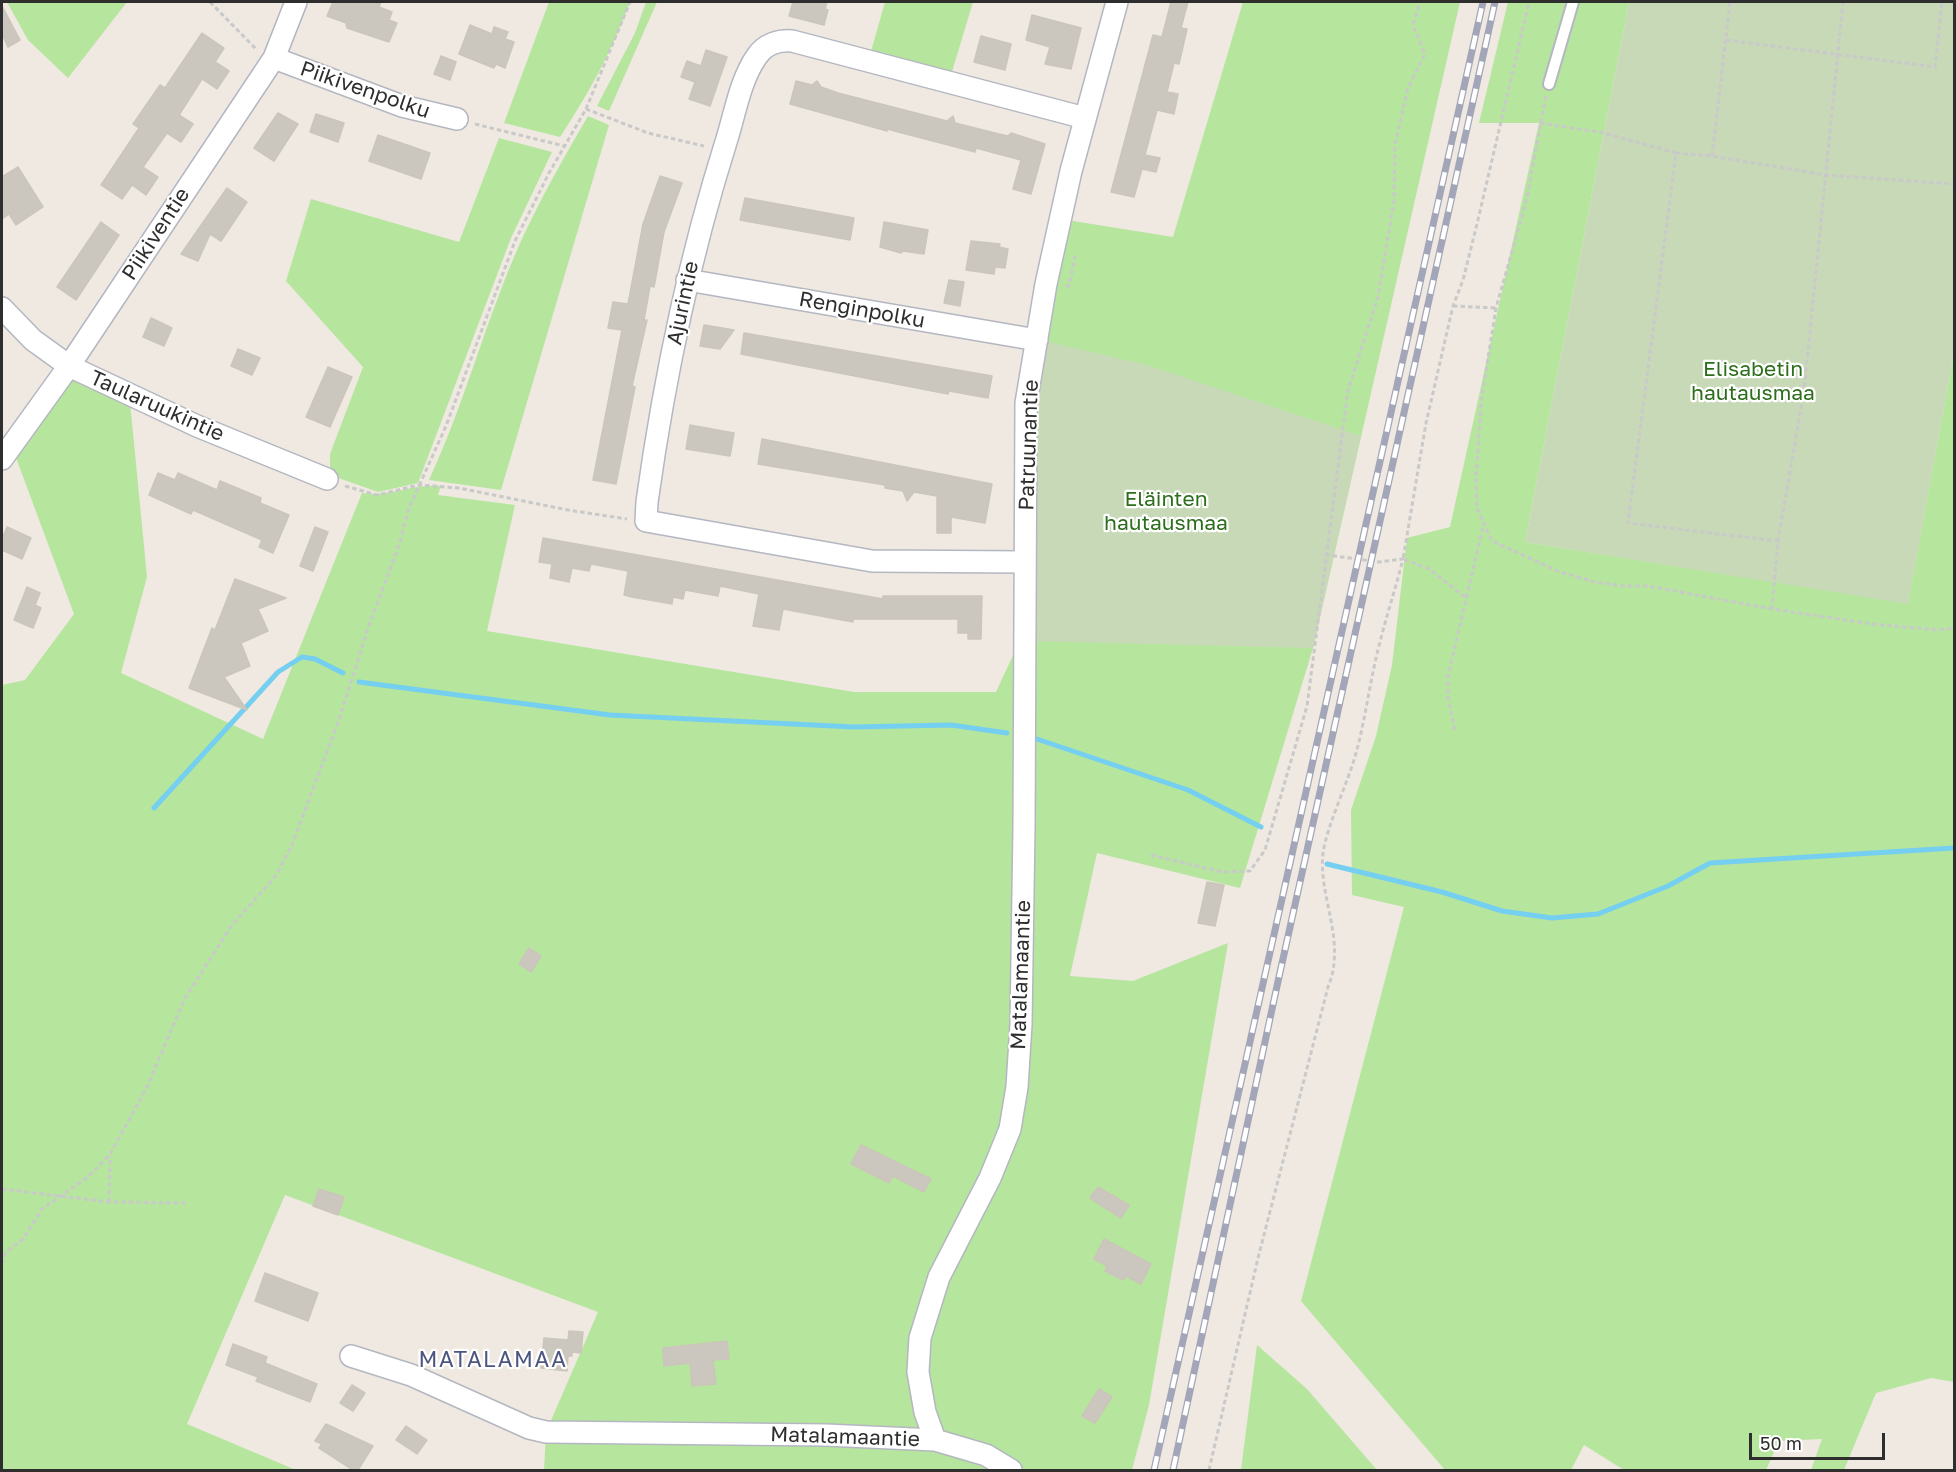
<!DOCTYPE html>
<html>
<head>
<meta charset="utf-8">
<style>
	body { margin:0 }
	#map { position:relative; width:1956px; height:1472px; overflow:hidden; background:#efe9e1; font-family:"Golos Text",sans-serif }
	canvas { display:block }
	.frame { position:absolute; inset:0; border:3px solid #2e2e2e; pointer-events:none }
	.scale { position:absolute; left:1749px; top:1433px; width:136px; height:27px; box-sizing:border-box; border:3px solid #2e2e2e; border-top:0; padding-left:8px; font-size:18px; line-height:21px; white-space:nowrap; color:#2e2e2e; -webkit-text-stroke:4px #fff; paint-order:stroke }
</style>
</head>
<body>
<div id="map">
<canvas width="1956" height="1472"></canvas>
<div class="frame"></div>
<div class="scale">50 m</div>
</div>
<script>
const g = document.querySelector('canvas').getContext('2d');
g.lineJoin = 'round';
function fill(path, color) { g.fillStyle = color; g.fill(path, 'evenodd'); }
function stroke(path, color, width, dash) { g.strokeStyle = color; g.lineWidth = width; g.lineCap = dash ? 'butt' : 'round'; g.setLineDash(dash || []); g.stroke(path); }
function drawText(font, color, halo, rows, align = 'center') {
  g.font = font + ' "Golos Text",sans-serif'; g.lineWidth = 4.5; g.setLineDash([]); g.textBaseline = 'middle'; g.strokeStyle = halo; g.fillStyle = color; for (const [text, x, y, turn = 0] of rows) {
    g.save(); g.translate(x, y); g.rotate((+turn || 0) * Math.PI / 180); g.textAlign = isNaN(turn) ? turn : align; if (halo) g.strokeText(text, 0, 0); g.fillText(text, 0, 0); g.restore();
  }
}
const green = new Path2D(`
	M7,2H127L68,78L28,40Z
	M549,2H630C613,49 588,95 560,137L504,123Z
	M646,2H657L609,111L597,106L635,33Z
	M885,2H973L951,75L870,55Z
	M1243,2H1460L1313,648L1240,888L1097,853L1070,976L1133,981L1228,943L1149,1405L1132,1470H544L546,1432L598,1312L285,1195L187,1424L296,1470H2V685L25,680L74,614L15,455L73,376L130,402L147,577L121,673L263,739L362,493C391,497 410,484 441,486L438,495L515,505L487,631L854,692H996L1020,640L1034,404L1067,220L1173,237Z
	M1508,2H1629L1525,542L1908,603L1954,352V1382L1931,1378L1876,1393L1844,1470H1811L1822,1439L1779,1441L1766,1470H1624L1584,1445L1571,1470H1445L1301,1301L1404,907L1352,895L1351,810L1376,736L1392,665L1407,538L1450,527L1539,123H1479Z
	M588,116L609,125L501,490L429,480C465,403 486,319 521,241C541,198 564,157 588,116Z
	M499,138L552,152L511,238L418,483L378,492L330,475V454L363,367L286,281L311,199L459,242Z
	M1257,1345L1307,1389L1377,1470H1241Z`);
const cemetery = new Path2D(`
	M1629,2H1954V352L1908,604L1525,542Z
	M1044,341L1147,365L1361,436L1313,648L1030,641L1034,404Z`);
const stream = new Path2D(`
	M359,682L610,715L854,727L951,725L1007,733
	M1037,739L1188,790L1261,827
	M154,808L278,672L302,657L315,659L343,673
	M1327,864L1442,892L1502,911L1552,918L1598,914L1668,886L1710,863L1954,848`);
const building = new Path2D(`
	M333,2H381L379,7L392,12L389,20L397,23L389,42L347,28L346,23L327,16Z
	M793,2H827L825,9L828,10L824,25L789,16Z
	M1171,2H1188L1181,28L1187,29L1179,64L1174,63L1167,92L1178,94L1174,114L1157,110L1145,155L1160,158L1156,172L1142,169L1134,197L1111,192L1153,35L1162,37Z
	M2,6L20,40L8,47L2,34Z
	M1032,15L1081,28L1071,69L1045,64L1050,47L1026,40Z
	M470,25L492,34L494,27L508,32L505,39L514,42L505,68L496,64L494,68L459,54Z
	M202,33L224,48L215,62L229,71L217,89L202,79L179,115L193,124L181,142L167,133L143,167L158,177L146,195L132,185L122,199L101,185L139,128L133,124L160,85L165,88Z
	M981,36L1011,44L1005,70L974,62Z
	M706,50L727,57L710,106L689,99L695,82L681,77L687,61L701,66Z
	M441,56L456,62L450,80L434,74Z
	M796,81L812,85L817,81L821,87L838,93L947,121L953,116L955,123L999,134L1008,136L1011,133L1045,144L1031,194L1013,189L1021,160L976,148L975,152L887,129V131L790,104Z
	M278,113L298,124L274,161L254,148Z
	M316,114L344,123L338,142L310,132Z
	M378,135L430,153L421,179L369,161Z
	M18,167L43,207L16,225L9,214L2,219V177Z
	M660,176L682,183L664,232L654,287L650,286L644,320H647L632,386L635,387L616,484L593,480L622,330L608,328L613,302L628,304L643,224Z
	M227,188L247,202L221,241L210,234L198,261L181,254Z
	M745,198L854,218L850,240L740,220Z
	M101,222L119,235L76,300L57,287Z
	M884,222L928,230L924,254L903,251L901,253L880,247Z
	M971,241L1000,244L999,247L1008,249L1005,268L995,267L994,274L966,270Z
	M949,280L964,282L960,306L944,303Z
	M151,318L172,328L164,346L143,337Z
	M704,325L734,330L720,349L700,346Z
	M744,333L992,376L988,398L949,391L948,394L741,354Z
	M238,349L260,358L252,375L231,366Z
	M328,367L352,377L330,427L306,417Z
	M690,425L734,433L730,456L686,449Z
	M762,439L992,484L985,523L951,517V533H937V496L914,492L907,501L903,491L885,488V485L758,464Z
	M158,473L175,480L178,473L217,490L220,481L261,498L260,503L289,515L273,553L259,547L262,540L193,510L191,514L149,495Z
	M7,527L31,538L22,559L2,550V539Z
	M315,527L328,532L313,571L300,566Z
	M543,538L883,599V596H982L981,639H968V633H958V619H853V622L783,609L779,630L753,626L759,594L720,586L718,596L685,590L683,599L673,597L672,604L632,597L624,595L628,571L591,564L589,571L572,568L569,582L550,578L552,564L539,562Z
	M235,579L286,598L258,609L268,631L241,643L250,666L224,677L247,710L189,688L212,628L215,630Z
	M27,587L40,593L35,605L41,608L33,628L14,620Z
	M1207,882L1224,885L1215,926L1198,923Z
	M529,948L541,956L531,972L519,964Z
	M861,1145L931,1179L924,1192L893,1176L889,1183L851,1164Z
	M1098,1187L1129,1205L1121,1218L1090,1198Z
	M319,1189L344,1197L338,1215L313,1206Z
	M1104,1239L1151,1264L1141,1284L1126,1276L1123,1280L1105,1271L1107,1266L1094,1259Z
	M265,1273L318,1293L308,1321L255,1301Z
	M569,1331L583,1332L581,1353L572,1352V1356H568L567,1371L541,1368L544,1338L568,1340Z
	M727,1341L729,1359L713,1360L716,1384L692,1386L690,1363L664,1366L663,1348Z
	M233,1344L267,1357L265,1363L317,1384L310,1402L256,1381L258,1377L226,1365Z
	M352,1385L365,1393L353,1411L340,1403Z
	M1099,1389L1112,1397L1095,1423L1082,1416Z
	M326,1424L373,1446L358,1470H353L319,1448L322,1444L315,1441Z
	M406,1426L427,1440L417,1454L396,1440Z`);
const path = new Path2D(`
	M210,2L256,49
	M1726,40L1935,67L1942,2
	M1546,96L1526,202L1496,308L1481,402L1476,478L1477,508L1492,541L1560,572L1595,582L1623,586H1648L1772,609L1872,624L1938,630L1954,628
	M586,109L648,133L704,146
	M1540,123L1604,133L1676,153L1628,523L1778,541
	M475,124L564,146
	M1676,153L1712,156L1826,175L1954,184
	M1712,156L1730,2
	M1066,286H1069L1075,256
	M1453,306L1496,308
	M345,486L377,495L419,485L459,488L568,510L627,519
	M1465,597L1429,569L1403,559L1426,423L1453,306L1463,280L1477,224L1529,2
	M1772,609L1778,541L1804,391L1843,2
	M1455,730L1448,698V676L1483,527
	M1151,855L1222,872L1250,871L1265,850L1307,706L1348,390L1378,297L1394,201L1395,144L1408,88L1425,54L1413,25L1420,2
	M2,1189L109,1202L187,1203
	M109,1202L110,1156
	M2,1264L6,1252L23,1239L42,1209L88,1177L110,1154L146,1089L185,998L232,925L275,877L292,845L340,717L368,628L399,545L409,508L446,426L515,241L549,173L586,109L630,2
	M1209,1470L1258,1258L1328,987C1347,942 1318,896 1323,853C1327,825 1348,783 1356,753C1366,717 1370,679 1380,642C1387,614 1396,587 1403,559L1379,562L1327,555`);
const lane = new Path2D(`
	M1549,84L1573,2`);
const street = new Path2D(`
	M274,58L402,106L457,119
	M687,280L1037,340
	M2,308L33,340L69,366L197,426L327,479
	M2,459L69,366L274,58L296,2
	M1024,562L872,561L646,521L647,502C664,380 689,259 726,142C735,114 740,80 757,56C765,44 779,40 792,41L1085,118
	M351,1356L411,1375L529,1428L546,1432L826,1435L935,1440L925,1412L918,1372L920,1338L939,1277L990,1178L1010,1129L1017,1087L1021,1024L1024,827L1026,403L1046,284L1071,171L1117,2
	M935,1440L986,1455L1011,1470`);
const rail = new Path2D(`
	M1154,1470L1483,2
	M1173,1470L1277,986L1495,2`);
const streetNames = [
	["Piikivenpolku",365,90,19],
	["Piikiventie",156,234,-57],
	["Ajurintie",683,303,-78],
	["Renginpolku",862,310,10],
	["Taularuukintie",157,406,24],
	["Patruunantie",1029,445,-88],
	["Matalamaantie",1021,975,-88],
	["Matalamaantie",845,1437,2]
];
const parkNames = [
	["Elisabetin",1753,369],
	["hautausmaa",1753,393],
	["Eläinten",1166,499],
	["hautausmaa",1166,523]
];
const neighbourhoodNames = [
	["MATALAMAA",493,1360]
];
fill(green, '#b6e59e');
fill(cemetery, '#c8d9b8');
stroke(stream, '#75cff0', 5);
fill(building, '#cbc7bf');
stroke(building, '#cbc5ba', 1.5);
stroke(lane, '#b4b7c1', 14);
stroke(street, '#b4b7c1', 24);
stroke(path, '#c9c9c9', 3, [4.5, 3]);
stroke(lane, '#fff', 10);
stroke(street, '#fff', 21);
stroke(rail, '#a3a6b8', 7);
stroke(rail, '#fff', 4.5, [14]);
drawText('21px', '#2e2e2e', '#fff', streetNames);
drawText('21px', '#2c6e1b', '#fff', parkNames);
g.letterSpacing = '1.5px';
drawText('22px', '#4d5680', '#fff', neighbourhoodNames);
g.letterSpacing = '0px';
</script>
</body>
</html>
